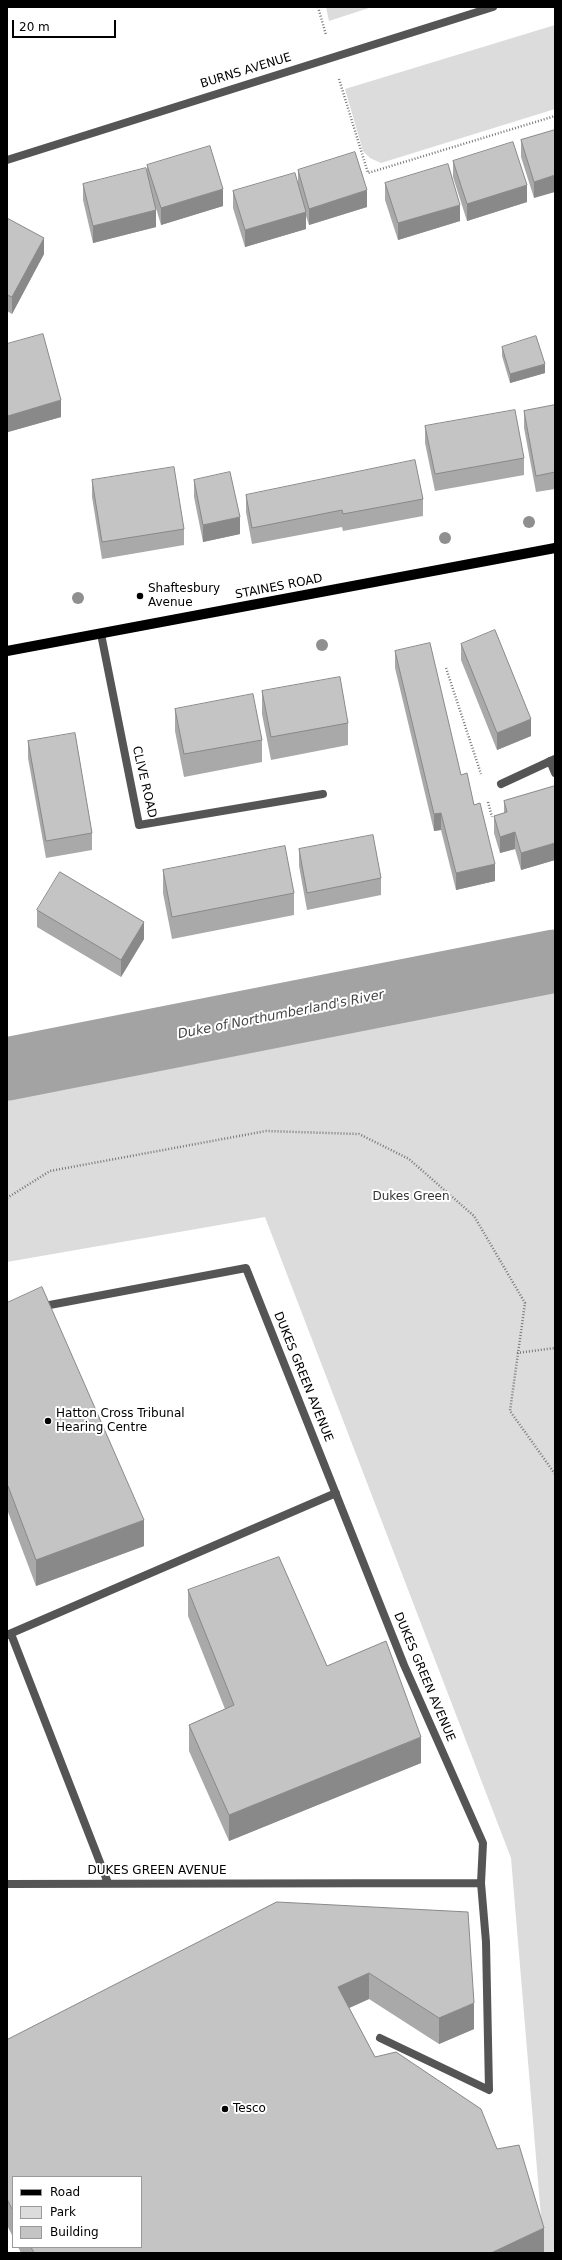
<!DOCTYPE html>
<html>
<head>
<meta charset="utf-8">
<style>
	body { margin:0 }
	#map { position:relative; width:562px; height:2260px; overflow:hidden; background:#fff; font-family:"DejaVu Sans",sans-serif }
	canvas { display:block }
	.frame { position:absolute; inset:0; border:8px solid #000; pointer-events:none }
	.legend { position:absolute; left:12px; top:2176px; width:130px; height:72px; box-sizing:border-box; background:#fff; border:1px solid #999; margin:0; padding:5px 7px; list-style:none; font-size:12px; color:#000 }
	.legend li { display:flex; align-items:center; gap:8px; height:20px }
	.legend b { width:20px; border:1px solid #999 }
	.scale { position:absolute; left:12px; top:20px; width:104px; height:18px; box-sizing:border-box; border:2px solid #000; border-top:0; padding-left:5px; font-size:12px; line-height:14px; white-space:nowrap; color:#000; -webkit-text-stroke:3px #fff; paint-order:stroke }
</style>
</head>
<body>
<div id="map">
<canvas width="562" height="2260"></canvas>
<div class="frame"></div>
<ul class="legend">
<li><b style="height:5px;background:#000"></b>Road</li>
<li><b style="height:11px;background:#dcdcdc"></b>Park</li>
<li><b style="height:11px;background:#c4c4c4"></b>Building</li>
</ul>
<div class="scale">20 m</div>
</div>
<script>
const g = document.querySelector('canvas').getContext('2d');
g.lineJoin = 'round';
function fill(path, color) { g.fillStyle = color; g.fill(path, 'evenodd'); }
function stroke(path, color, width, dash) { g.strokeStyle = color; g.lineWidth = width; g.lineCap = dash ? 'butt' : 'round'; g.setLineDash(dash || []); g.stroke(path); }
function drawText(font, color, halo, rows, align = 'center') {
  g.font = font + ' "DejaVu Sans",sans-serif'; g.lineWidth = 4; g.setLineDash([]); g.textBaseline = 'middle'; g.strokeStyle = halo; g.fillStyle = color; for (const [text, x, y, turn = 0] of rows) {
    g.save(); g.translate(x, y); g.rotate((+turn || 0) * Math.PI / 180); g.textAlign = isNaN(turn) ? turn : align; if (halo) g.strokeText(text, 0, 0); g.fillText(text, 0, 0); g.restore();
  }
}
const green = new Path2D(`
	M326,7H372L329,21Z
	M555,25V109L381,163L370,158L363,151L345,89Z
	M555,982V2253H544L511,1858L265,1217L7,1262V1093L57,1080Z`);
const river = new Path2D(`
	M7,1069L555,961`);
const path = new Path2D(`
	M318,7L326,35
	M339,79L368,173L555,116
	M446,668L481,774
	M488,802L492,817
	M7,1198L50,1171L266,1131L359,1134L409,1159L474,1216L525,1303L510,1411L555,1474
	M517,1353L555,1348`);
const service = new Path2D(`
	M550,761L555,773
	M11,1634L108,1883
	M7,1635L336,1493
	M7,1884L481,1883L483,1843L404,1665L246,1268L39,1307
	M380,2038L489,2090L486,1942L481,1883`);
const minor = new Path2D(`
	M7,160L493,7
	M101,634L139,825L323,794
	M501,784L555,759`);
const primary = new Path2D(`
	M7,651L555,548`);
const trees = [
	[529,522],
	[445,538],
	[78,598],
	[322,645]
];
const wall = new Path2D(`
	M555,130L534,198L521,157V140Z
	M453,161L527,202L467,221L453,177Z
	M147,165L223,206L161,225L156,208V227L93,243L83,200V184L147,175Z
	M298,170L367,207L309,225L306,216V229L245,247L233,208V191L298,182Z
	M385,183L460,221L398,240L385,200Z
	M7,218L44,254L12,314L7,311Z
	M7,344L61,417L8,432L7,428Z
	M502,347L545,373L510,383L502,356Z
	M555,405V489L536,492L524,428V411Z
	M425,426L524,458V475L435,491L425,443Z
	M92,480L184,529V545L102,559L92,497Z
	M194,480L240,534L203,542L194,497Z
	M246,495L423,499V516L343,531L342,527L252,544L246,512Z
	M461,644L531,736L497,750L461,660Z
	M395,651L461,775L474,805L495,881L456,890L441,830L434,831L395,668Z
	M262,691L348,723V745L271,760L262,714Z
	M175,709L262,740V762L184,777L175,731Z
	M28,741L92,833V850L46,858L28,758Z
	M555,786V860L521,870L515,849L500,853L494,833V816L504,813V801Z
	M299,849L381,878V895L307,910L299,866Z
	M163,870L294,893V915L172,939L163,893Z
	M37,910L144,939L121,977L37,927Z
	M7,1303L144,1546L36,1586L8,1512Z
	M188,1590L327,1666L421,1763L229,1841L189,1751V1725L225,1709L188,1616Z
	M277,1902L474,2029L439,2044L369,1999L349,2008L375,2057L497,2149L544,2253H21L18,2247H141L13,2177V2237L7,2225V2040Z`);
const shadedWall = new Path2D(`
	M555,175V192L534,198V182Z
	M527,185V202L467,221V204Z
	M223,189V206L161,225V208Z
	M367,190V207L309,225V209Z
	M460,205V221L398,240V223Z
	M156,210V227L93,243V226Z
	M306,212V229L245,247V230Z
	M44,238V254L12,314V297Z
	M545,364V373L510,383V374Z
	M61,400V417L8,432V416Z
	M240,517V534L203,542V525Z
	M531,719V736L497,750V733Z
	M441,813V830L434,831V814Z
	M515,832V849L500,853V837Z
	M555,843V860L521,870V853Z
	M495,864V881L456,890V873Z
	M144,922V939L121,977V960Z
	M7,1486H8V1512H7Z
	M144,1520V1546L36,1586V1560Z
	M421,1737V1763L229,1841V1815Z
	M369,1973V1999L338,2013V1987Z
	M474,2003V2029L439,2044V2018Z
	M544,2228V2253H491Z`);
const building = new Path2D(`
	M555,130V175L534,182L521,140Z
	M513,142L527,185L467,204L453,161Z
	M210,146L223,189L161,208L147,165Z
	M355,152L367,190L309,209L298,170Z
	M448,164L460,205L398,223L385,183Z
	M146,168L156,210L93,226L83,184Z
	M295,173L306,212L245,230L233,191Z
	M7,218L44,238L12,297L7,295Z
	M43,334L61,400L8,416L7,411V344Z
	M536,336L545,364L510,374L502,347Z
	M555,405V472L536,476L524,411Z
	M515,410L524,458L435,474L425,426Z
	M415,460L423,499L343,514L342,510L252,528L246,495Z
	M174,467L184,529L102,542L92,480Z
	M230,472L240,517L203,525L194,480Z
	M495,630L531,719L497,733L461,644Z
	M430,643L461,775L467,773L474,805L480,803L495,864L456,873L441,813L434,814L395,651Z
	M340,677L348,723L271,737L262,691Z
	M253,694L262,740L184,754L175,709Z
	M75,733L92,833L46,841L28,741Z
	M555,786V843L521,853L515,832L500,837L494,816L507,812L504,801Z
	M373,835L381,878L307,893L299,849Z
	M285,846L294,893L172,917L163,870Z
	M60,872L144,922L121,960L37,910Z
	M42,1287L144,1520L36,1560L8,1486H7V1303Z
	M279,1557L327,1666L386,1641L421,1737L229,1815L189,1725L234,1705L188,1590Z
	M277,1902L468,1912L474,2003L439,2018L369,1973L338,1987L375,2057L396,2052L481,2109L497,2149L519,2145L544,2228L491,2253H34L31,2247H141V2177H13V2211L7,2199V2040Z`);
const markers = [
	[140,596,4,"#000"],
	[48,1421,4,"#000"],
	[225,2109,4,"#000"]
];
const streetNames = [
	["BURNS AVENUE",246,71,-17],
	["STAINES ROAD",279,587,-11],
	["CLIVE ROAD",144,782,77],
	["DUKES GREEN AVENUE",303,1377,68],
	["DUKES GREEN AVENUE",424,1677,67],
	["DUKES GREEN AVENUE",157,1871]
];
const poiNames = [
	["Shaftesbury",148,589],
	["Avenue",148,603],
	["Hatton Cross Tribunal",56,1414],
	["Hearing Centre",56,1428],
	["Tesco",233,2109]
];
const parkNames = [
	["Dukes Green",411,1197]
];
const waterNames = [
	["Duke of Northumberland's River",281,1015,-11]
];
fill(green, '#dcdcdc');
stroke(river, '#a3a3a3', 63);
stroke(path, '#777', 2.5, [1, 2]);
stroke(service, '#555', 8);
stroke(minor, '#555', 8);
stroke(primary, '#000', 10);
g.fillStyle = '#8f8f8f';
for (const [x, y] of trees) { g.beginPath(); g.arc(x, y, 6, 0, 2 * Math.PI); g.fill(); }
fill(wall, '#a9a9a9');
fill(shadedWall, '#898989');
fill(building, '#c4c4c4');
stroke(building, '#898989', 1);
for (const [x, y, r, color] of markers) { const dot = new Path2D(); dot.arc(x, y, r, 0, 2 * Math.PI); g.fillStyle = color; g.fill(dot); stroke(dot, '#fff', 1.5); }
drawText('12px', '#000', '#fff', streetNames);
drawText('12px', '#000', '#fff', poiNames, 'left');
drawText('12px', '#333', '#fff', parkNames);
drawText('italic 13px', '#444', '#fff', waterNames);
</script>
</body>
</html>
